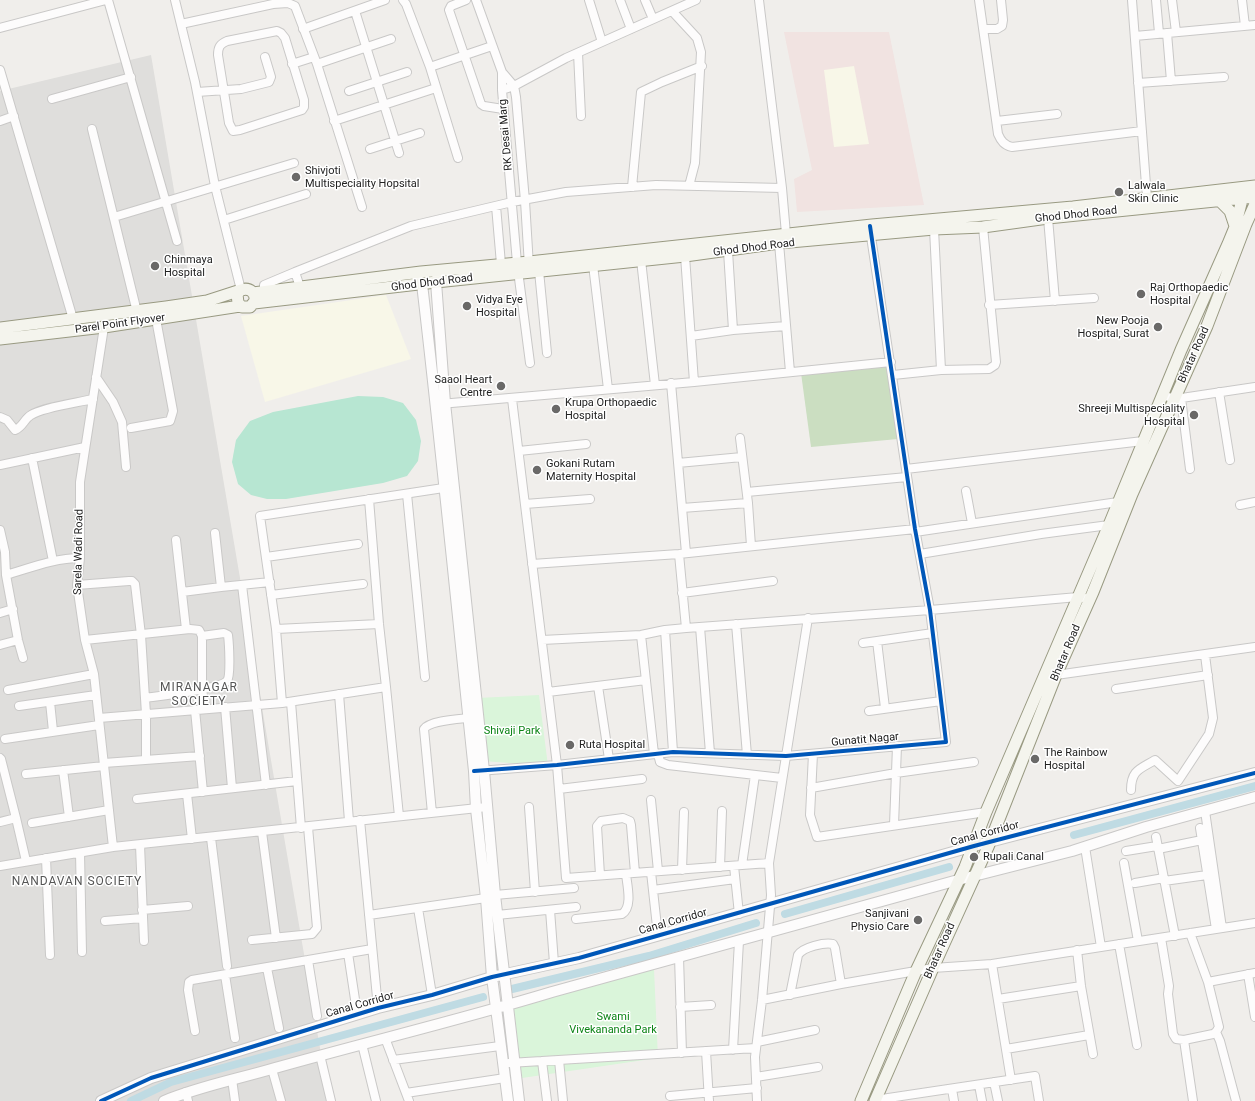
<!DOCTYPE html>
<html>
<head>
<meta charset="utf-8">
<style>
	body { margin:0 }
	canvas { display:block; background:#f0eeeb }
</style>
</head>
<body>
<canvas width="1255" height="1101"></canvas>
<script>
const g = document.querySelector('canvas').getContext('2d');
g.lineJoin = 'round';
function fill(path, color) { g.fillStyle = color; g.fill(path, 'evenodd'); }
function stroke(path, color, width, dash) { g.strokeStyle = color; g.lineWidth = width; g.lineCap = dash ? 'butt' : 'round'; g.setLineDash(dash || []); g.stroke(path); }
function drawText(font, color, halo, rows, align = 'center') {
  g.font = font + ' Roboto,sans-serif'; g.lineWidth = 3; g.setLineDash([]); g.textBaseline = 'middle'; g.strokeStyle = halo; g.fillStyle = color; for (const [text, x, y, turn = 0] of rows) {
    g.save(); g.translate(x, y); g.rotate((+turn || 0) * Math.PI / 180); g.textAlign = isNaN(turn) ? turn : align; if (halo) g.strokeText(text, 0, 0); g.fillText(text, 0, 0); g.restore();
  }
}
const residential = new Path2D(`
	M151,55L329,1101H0V91Z`);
const commercial = new Path2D(`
	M784,32H889L924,205L797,212L794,179L812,170Z`);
const education = new Path2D(`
	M854,66L869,144L834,147L824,70Z
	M386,295L411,359L265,402L241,316Z`);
const forest = new Path2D(`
	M888,365L898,439L811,447L801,373Z`);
const park = new Path2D(`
	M539,695L548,766L483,761L477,698Z
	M654,969L658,1058L522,1078L513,1007Z`);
const pitch = new Path2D(`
	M358,396L383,397L403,403L416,420L421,441L418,461L407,476L383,483L286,499H267L251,495L238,484L232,462L236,440L250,421L273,412Z`);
const canal = new Path2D(`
	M1074,835L1255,786
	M785,914L949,867
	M512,989L649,956L756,923
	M131,1101L171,1082L483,997`);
const minor = new Path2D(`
	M108,0L177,241
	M175,0L195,82L215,186L241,290
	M403,0L406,4L430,67L458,158
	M466,0L451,6L449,10L481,104L484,106L503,109
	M476,0L502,72V90L517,263L530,363
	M589,0L602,42
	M620,0L631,29
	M645,0L653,19
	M759,0L782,188L786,234
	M979,0L998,134C1001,141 1004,145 1012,147L1142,131
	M1132,0L1147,198
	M1156,0L1159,33
	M1172,0L1176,32
	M1242,0L1245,26
	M355,11L399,153
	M672,11L697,38L701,52L695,163L689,186
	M181,24L273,4L288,3L295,6L317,64L362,207
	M0,28L106,0
	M303,29L385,0
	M984,29H997L1002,26L1003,20L1001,0
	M277,31L281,33L285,38L304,100V107L302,110L240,130L233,131L229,123L218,55C218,47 220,44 227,41Z
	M1167,33L1171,81
	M1135,36L1255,25
	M578,53L581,116
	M292,64L314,57
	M317,64L391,39
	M430,67L492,46
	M0,70L73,319
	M502,72L514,86L516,97L525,201L529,266
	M1138,83L1224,77
	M502,90L514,86L566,58L696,0
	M349,91L407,72
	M197,92L241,89L269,82L271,77L265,57
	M52,99L131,77
	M0,121L14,116
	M334,121L436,88
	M997,121L1057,114
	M92,129L137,312
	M370,149L420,133
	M632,187L641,92L662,82L702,66
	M496,206L501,264
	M114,217L294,163
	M1048,218L1055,301
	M224,220L306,194
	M934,229L941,370
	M779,243L790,372
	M685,256L694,382
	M641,260L655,385
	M593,265L608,389
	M539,271L547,353
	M300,287L295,272L411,226L512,202L566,192L656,185L782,188
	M264,291V285L295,272
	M989,305L1094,298
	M104,327L80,482V558L77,585L85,640L94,674L113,847
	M733,330L786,326
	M691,336L733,330L728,251
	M893,375L941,370L989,369L995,365L996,362L983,227
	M96,377L113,402L122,422L126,467
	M671,383L686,553
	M1219,392L1230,460
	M1162,395L1175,399L1255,387
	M1181,398L1190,469
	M512,399L557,765L566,878L769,863
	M440,404L694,382L891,362
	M0,417L7,420L15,430C23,427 24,419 31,415C44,407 76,403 93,399
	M131,428L170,421L173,411L156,319
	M740,438L748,503L751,546
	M519,451L586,444
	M32,458L53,561
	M678,463L742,457
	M0,465L85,447
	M906,469L1143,441
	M966,491L972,523
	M747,492L907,477
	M407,494L425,677
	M369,499L379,624L386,687L399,816
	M525,504L590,499
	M1240,505L1255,502
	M682,508L748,503
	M0,530L5,552L6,575L18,640L23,658
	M915,532L1118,502
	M215,533L221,587
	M176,540L186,629
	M679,554L686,628
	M920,554L1041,534L1109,525
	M266,557L358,544
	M532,564L679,554L915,529
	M6,575C30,568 55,558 80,558
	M77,585L129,581H132L135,584L141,635L146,714V760
	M242,585L266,785
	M182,592L221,587L270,582
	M682,593L773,581
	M271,595L363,584
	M0,613L13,609
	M736,624L747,755
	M700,627L710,753
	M276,629L379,624
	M665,630L673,752
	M641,635L654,754
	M85,640L190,629L199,630L202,636V689L205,709
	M542,640L641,635L665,630L686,628L930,610L1078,597L1090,599
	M877,641L885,708
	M863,643L933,633
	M0,645L18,640
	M1056,675L1255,647
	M598,686L609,759
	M1116,689L1208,675
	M8,690L94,674
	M548,692L646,680
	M339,694L349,821
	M145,698C159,696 220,689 227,681C231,676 229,643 228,635L224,633L202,636
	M50,702L53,731
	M291,702L301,828
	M282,703L276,629L260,516L450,487
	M19,706L96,695
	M225,707L232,788
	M195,710L203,792
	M869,711L941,701
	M99,718L282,703L386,687
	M5,739L99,725
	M658,754L660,762L668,765L782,778
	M813,754L810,815L817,837L986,812
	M0,758L1,759L16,818L0,822
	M104,763L200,756
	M63,770L69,817
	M478,771L557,765L673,752L786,756L946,742L930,610L915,529L870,230
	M26,774L104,766
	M811,788L896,773L974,762
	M559,789L642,779
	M1131,790C1131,770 1140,769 1155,760L1178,781L1209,734L1213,718L1205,655
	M187,794L192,839
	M137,799L297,781
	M651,800L658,871
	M529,807L535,892
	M1205,811L1222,928
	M432,813L424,729C429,721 459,719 468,718
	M16,818L26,861
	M360,820L378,1008
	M32,823L109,810
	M894,825L897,746
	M1200,828L1216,929
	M262,832L276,938
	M1156,837L1175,936
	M211,838L227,966
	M140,845L144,941
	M1085,847L1101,947
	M1158,849L1202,840
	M1126,851L1157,846
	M80,853L82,952
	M46,858L50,955
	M1124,863L1138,941
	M742,865L755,775
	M0,866L113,847L487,807
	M734,866L739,914
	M720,867L722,811
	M682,870L684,812
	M651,872L658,936
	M600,875L597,826L601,821L623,818L630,821L631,825L635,873
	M1164,881L1207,875
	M1135,883L1164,878
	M653,890L735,879
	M495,895L574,888
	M418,908L432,995
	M142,910L188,906
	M550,910L554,963
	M369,915L486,898
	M497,915L576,907
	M576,919L622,914C633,907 627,885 626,874
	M105,921L143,918
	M1161,938L1169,986L1168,994L1173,1034L1176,1039L1184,1040L1213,1034L1216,1032L1219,1027L1208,982L1190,933
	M252,940L312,934L317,928L308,827
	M1119,944L1137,1045
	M1077,950L1081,986L1093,1054
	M348,953L356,1006
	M679,957L682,1053
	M308,960L317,1016
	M992,964L1011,1080
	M267,968L279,1028
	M1248,974L1255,1017
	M225,975L235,1038
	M1208,982L1255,973
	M790,995L798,955C803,947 825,942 833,944L835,948L841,984
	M998,999L1081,986
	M762,1000L841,984L933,968L992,964L1255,923
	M680,1007L711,1005
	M195,1031L188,990L189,982L192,980L372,949
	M1216,1032L1220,1041L1236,1101
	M385,1038L409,1101
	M1184,1040L1193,1101
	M757,1042L815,1030
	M362,1044L376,1101
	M1006,1049L1089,1035
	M733,1050L739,941
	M706,1051L709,1101
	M320,1055L331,1101
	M393,1060L500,1046
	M559,1060L563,1101
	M542,1061L547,1101
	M509,1063L756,1048
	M272,1069L281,1101
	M756,1077L818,1067
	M232,1079L235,1101
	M994,1082L998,1101
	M979,1085L982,1101
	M952,1089L954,1101
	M186,1092L188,1101
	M406,1093L505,1078
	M670,1096L757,1088
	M875,1100L1035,1076L1039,1101
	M757,1101L755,1057L762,1000L771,895L769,863L808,618`);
const tertiary = new Path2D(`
	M421,272C416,276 416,281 422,284C441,446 457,609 474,771L476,809L486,898L492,977L508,1101
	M438,275L436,282L445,403L484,771L495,895L519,1101
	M101,1101L151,1078L378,1008L432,995L492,977L579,958L974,846L1255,773
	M164,1101C200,1086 238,1079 275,1068C367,1042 460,1020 552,992L958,880L1072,851L1146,827L1255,797`);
const secondary = new Path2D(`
	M1220,201L1230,211L1235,226
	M253,293L421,272L529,262L872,225L1073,207L1255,186
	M254,303L436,282L685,256L779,243L934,229L983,227L1048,218L1255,197
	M0,328L166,307L207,301L241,290C250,287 256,293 255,301L250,307H242L238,303L237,294L241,290
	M0,339L104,327L240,306
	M861,1101L916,971L965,867L986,812L1109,525L1181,350L1228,244L1235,227L1244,192
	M875,1101L933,968L988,847L1056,675L1093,592L1132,494L1207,326L1246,224L1255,204`);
const cycleway = new Path2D(`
	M474,771L557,765L673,752L786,756L946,742L930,610L915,529L870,226
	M101,1101L151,1078L378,1008L432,995L492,977L579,958L974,846L1255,773`);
const markers = [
	[296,177,5,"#6a6968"],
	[1119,192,5,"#6a6968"],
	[155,266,5,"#6a6968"],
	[1141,294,5,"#6a6968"],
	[467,306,5,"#6a6968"],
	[1158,327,5,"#6a6968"],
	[501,386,5,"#6a6968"],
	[556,409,5,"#6a6968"],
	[1194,415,5,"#6a6968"],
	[537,470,5,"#6a6968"],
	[570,745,5,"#6a6968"],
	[1035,759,5,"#6a6968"],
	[974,857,5,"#6a6968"],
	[918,920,5,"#6a6968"]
];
const streetNames = [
	["RK Desai Marg",506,135,-95],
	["Ghod Dhod Road",1076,215,-6],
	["Ghod Dhod Road",754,248,-7],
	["Ghod Dhod Road",432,283,-7],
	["Parel Point Flyover",120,324,-8],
	["Bhatar Road",1194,355,-66],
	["Sarela Wadi Road",79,552,-89],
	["Bhatar Road",1066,653,-67],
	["Gunatit Nagar",865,740,-5],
	["Canal Corridor",985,834,-15],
	["Canal Corridor",673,922,-16],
	["Bhatar Road",940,951,-66],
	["Canal Corridor",360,1005,-16]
];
const poiNames = [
	["Shivjoti",305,171],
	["Multispeciality Hopsital",305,184],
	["Lalwala",1128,186],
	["Skin Clinic",1128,199],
	["Chinmaya",164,260],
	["Hospital",164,273],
	["Raj Orthopaedic",1150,288],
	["Hospital",1150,301],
	["Vidya Eye",476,300],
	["Hospital",476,313],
	["New Pooja",1149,321,"right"],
	["Hospital, Surat",1149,334,"right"],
	["Saaol Heart",492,380,"right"],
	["Centre",492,393,"right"],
	["Krupa Orthopaedic",565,403],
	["Hospital",565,416],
	["Shreeji Multispeciality",1185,409,"right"],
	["Hospital",1185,422,"right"],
	["Gokani Rutam",546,464],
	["Maternity Hospital",546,477],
	["Ruta Hospital",579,745],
	["The Rainbow",1044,753],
	["Hospital",1044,766],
	["Rupali Canal",983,857],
	["Sanjivani",909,914,"right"],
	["Physio Care",909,927,"right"]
];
const parkNames = [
	["Shivaji Park",512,731],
	["Swami",613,1017],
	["Vivekananda Park",613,1030]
];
const neighbourhoodNames = [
	["MIRANAGAR",199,688],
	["SOCIETY",199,702],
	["NANDAVAN SOCIETY",77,882]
];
fill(residential, '#dfdedc');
fill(commercial, '#f1e3e1');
fill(education, '#f8f7e8');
fill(forest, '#cbdec1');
fill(park, '#daf5da');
fill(pitch, '#b7e6d2');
stroke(canal, '#bfdbe3', 8);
stroke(minor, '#c9c8c7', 10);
stroke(tertiary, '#c9c8c7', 12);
stroke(secondary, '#999a82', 13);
stroke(minor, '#fdfcfc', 8);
stroke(tertiary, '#fdfcfc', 10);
stroke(secondary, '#f4f4ed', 11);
stroke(cycleway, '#0057b8', 4);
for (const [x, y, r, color] of markers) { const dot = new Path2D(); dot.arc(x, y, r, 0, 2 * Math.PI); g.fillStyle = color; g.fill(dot); stroke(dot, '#fff', 1.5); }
drawText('11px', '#222', '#fff', streetNames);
drawText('11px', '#222', '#fff', poiNames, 'left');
drawText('11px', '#0c8416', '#fff', parkNames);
g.letterSpacing = '1px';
drawText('12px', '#555', '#fff', neighbourhoodNames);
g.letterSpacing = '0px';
</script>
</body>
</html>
